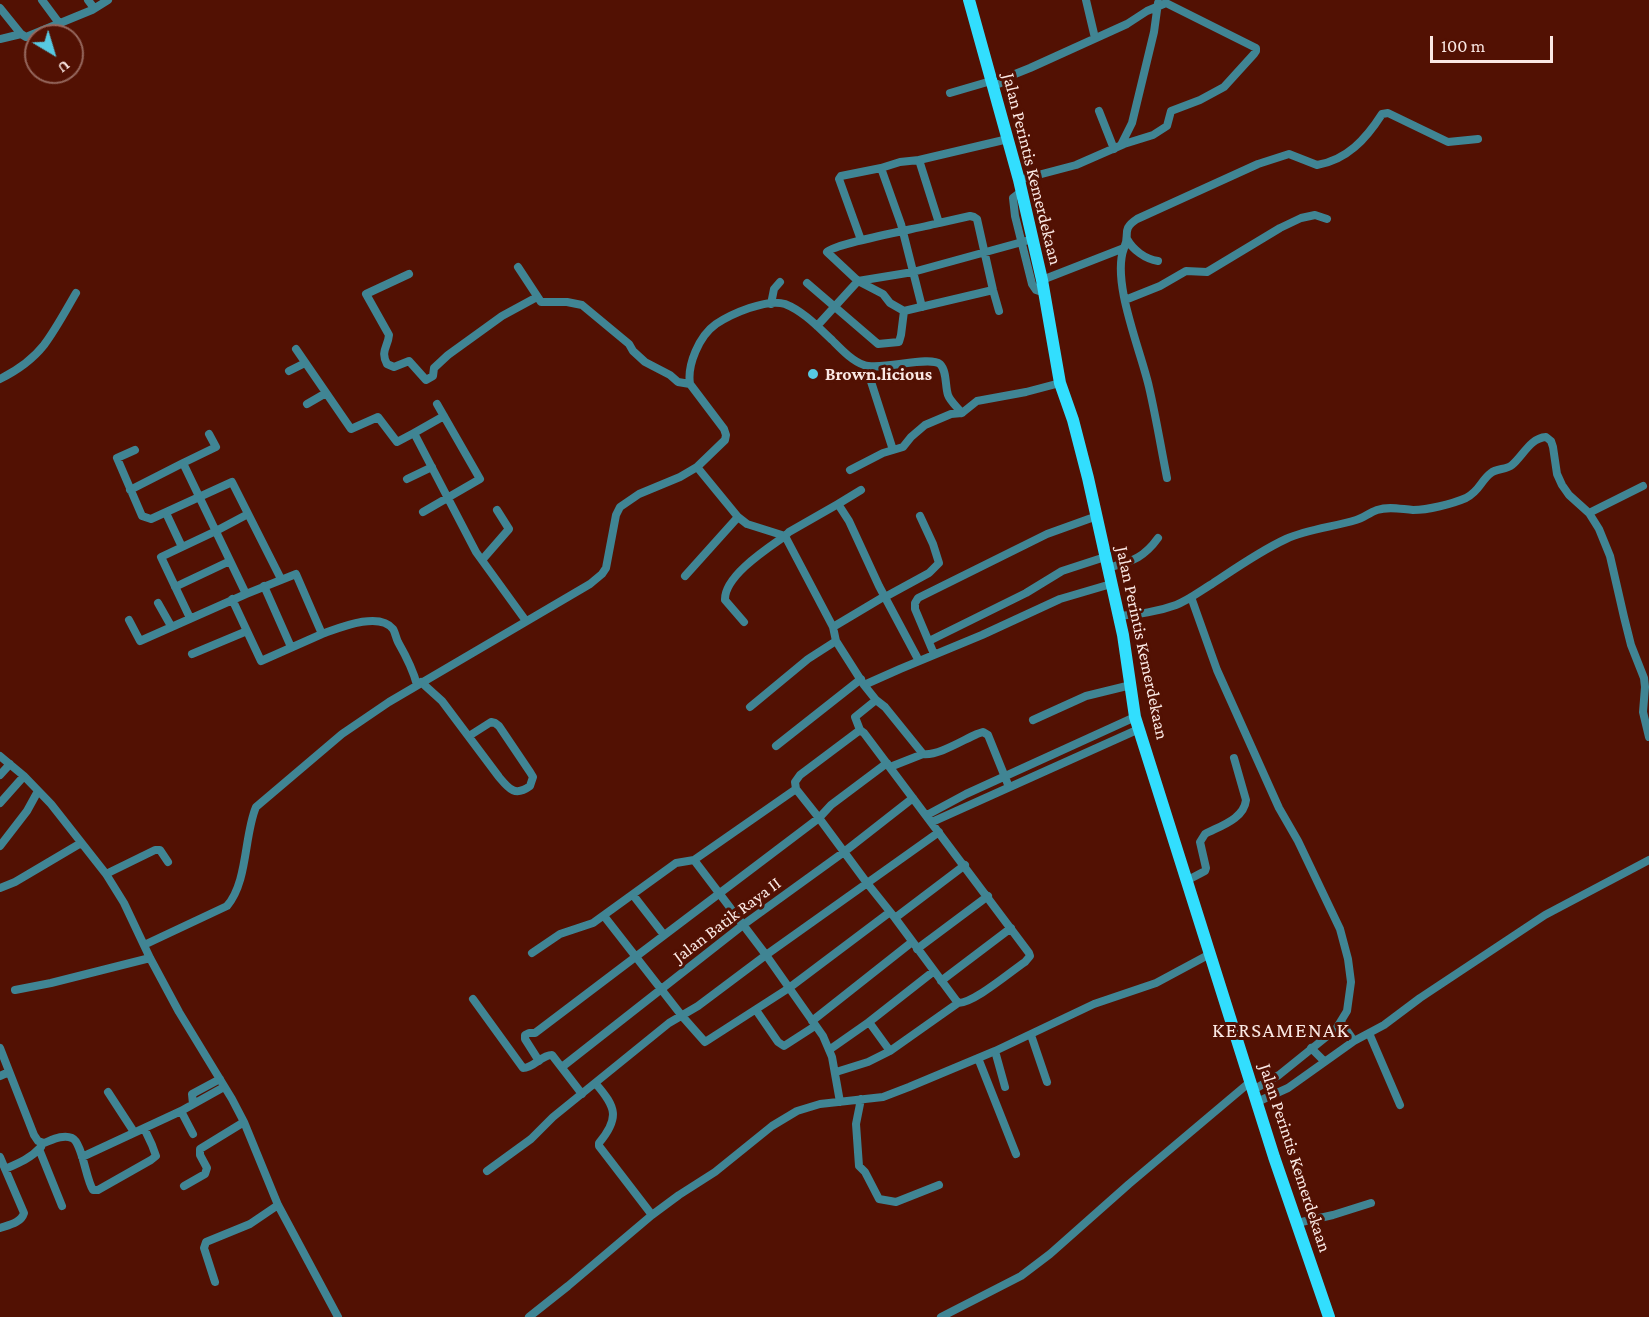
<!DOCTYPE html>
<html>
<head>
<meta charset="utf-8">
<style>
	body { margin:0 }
	#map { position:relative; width:1649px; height:1317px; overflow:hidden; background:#521103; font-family:"Crimson Pro",serif }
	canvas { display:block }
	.north { position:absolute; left:24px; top:24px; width:60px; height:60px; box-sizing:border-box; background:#521103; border:2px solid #95675d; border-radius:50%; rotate:142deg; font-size:16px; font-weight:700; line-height:24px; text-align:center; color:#fae8e4 }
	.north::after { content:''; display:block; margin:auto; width:21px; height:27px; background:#57c9e2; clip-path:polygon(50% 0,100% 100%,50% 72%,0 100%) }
	.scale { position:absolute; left:1430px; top:36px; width:123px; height:27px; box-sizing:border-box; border:3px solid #fae8e4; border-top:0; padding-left:8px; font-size:18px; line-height:21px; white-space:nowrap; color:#fae8e4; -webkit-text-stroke:4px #521103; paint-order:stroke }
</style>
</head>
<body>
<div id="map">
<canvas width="1649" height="1317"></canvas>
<div class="north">U</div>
<div class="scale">100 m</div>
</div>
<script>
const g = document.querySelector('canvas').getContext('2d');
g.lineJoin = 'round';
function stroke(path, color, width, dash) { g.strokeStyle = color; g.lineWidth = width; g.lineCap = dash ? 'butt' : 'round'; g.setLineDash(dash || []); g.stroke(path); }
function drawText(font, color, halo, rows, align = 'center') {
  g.font = font + ' "Crimson Pro",serif'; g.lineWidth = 6; g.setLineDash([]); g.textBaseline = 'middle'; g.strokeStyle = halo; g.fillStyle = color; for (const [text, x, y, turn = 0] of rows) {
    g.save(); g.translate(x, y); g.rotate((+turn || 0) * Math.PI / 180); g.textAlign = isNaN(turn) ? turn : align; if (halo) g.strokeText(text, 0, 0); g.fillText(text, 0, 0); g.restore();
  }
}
const street = new Path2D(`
	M42,0L59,23
	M88,0L94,8
	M1086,0L1095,38
	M0,8L21,34L26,37L92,10L108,0
	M0,39L21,34
	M992,86L1004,82L1010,76L1030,68L1127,24L1147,11L1166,3L1256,48V51L1254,54L1224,87L1200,100L1171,111L1167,126L1153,135L1124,144L1076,165L1019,180
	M950,93L991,81
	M1099,111L1114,149
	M1121,145L1132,123L1154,32L1158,3
	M919,160L1008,139
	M1022,191L1013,198L1015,216L1032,284L1036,290L1045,293
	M939,223C921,228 835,243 827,252L858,281L883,294L890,303L904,311L993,290
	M1127,239C1133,250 1145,259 1158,261
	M861,240L839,179L841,176L881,168
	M1124,248C1111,282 1141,351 1149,387C1156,417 1161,448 1167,478
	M518,267L541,302H567L582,305L629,344L633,351L645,362L670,375L678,382L690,384
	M409,274L366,294L389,335C388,347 380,351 387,364L394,367L409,361L426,380L433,376L434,368L448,355L502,316L537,297
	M1042,280L1124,248C1131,235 1120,230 1137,219L1258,164L1289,154L1317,165C1347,160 1366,139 1382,114L1388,113L1448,142L1478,139
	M807,283L878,344L899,342L901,335L904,311
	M1125,300L1160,286L1186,271L1207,272L1280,228L1301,218L1315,215L1327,219
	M771,304L774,289L780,282
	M922,307L901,224L881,168L900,162L919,160L939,223L970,216L974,217L977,219L993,290L999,311
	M817,326L858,281L913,272L1033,239
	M296,349L351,429L378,417L397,442L414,433L476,552L526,621
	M866,366L893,450
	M289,371L305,363
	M0,379C16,371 33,359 44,345C56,329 66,310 76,293
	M307,404L326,393
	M414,433L444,416
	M209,434L216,447L183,463L246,594L296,574L322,634C339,628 379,611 393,629C395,632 396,638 398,642C406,656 413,669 417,685
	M135,450L117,458L142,516L151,519L232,482L281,579
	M697,467L738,517L747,524L785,536
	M850,470L883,453L903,447L911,437L925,425L951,414L962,413
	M407,479L432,467
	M130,490L183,463
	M838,504L861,490
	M423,512L480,479L437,404
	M166,513L182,547
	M1589,513L1643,486
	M482,560L509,529L497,510
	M1108,568C1131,561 1143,559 1158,538
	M685,576L738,517
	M264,586L291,647
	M175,587L230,561
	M885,597L929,573L939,563L933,544L920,516
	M1191,597L1217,670L1279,808L1298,841L1340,929L1348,959L1351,982L1347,1011L1336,1029L1279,1075L1253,1090
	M232,599L261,661L322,634
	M158,603L171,626
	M1118,616C1139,614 1157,612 1176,605C1189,600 1200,591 1212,584C1236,568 1260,551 1286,539C1308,529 1333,527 1356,520C1363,518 1369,513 1377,510C1389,506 1400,509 1413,510C1428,510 1452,504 1466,498C1480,491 1481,480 1491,473C1497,468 1506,470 1512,465C1523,456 1530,438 1546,437L1551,441L1553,447L1557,474L1562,485L1569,495L1589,513L1599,529L1610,556L1624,617L1631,645L1644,678L1645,687L1643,712L1649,737
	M190,618L161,557L216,531L248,514
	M129,620L140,641L246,594
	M744,622L725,600C724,576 768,548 785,536
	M833,627L885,596
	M836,641L833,627L785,536L789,532L838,504L849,521L879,586L919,661
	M929,641L1026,593L1062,571L1105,557
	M192,654L247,631
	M934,654L915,609V603L918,598L1047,534L1097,516
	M421,682L442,701L499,777C509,789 515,797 530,786L533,777L530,772L499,726L495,723L491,722L469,736
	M864,685L876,700L885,707L923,754
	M876,700L855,717L860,730L864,733L1029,953L1030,956L1025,962C1010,972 974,1003 958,1003L890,1051L869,1022L934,971
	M750,707L808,659L836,641L864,685L900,669L982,635L1060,599L1111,584
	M1033,720L1086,696L1131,685
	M860,730L800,775L795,782L796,789L819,818L867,883L895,918L958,1003
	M776,746L861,679
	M0,756L24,776L51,804L106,874L124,903L150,958L179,1012L232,1099L244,1122L278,1205L338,1317
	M890,767L923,754C938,756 963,740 977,734L983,732L988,735L1009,787
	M0,775L10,764
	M0,803L24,776
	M927,815L966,794L1135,717
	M932,822L1139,729
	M0,846L27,811L38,791
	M694,860L766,955L823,1036L832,1057L840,1102
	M106,874L155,850H160L168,862
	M1186,881L1205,871L1206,868L1200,842L1205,834C1220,826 1244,819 1246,800L1234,758
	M0,888L15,882L81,843
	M633,895L664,935
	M604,916L682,1016L705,1042L789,988L890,912
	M895,918L965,865
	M144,945L227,906C248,882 244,835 256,807L342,734L389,702L590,584L602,574L606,568L616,515L620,507L639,494L680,477L697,467L725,440L726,435L724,429L690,384C687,365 699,336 716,324C731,314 767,298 785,304C803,311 818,327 832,340C841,349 852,361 864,365C881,371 929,355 940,364C947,371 945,386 948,395C950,401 957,407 962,413L977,401L1026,392L1060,383
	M917,949L988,896
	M532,953L560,934L593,923L676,863L694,860L796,789
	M941,981L1011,928
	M15,990L51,983L150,958
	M473,999L523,1068C534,1068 541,1055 552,1055L582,1094
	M756,1010L778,1042L784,1046L815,1026
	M812,1021L912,942
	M1341,1022L1354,1041
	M1369,1033L1400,1105
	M1031,1035L1047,1082
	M0,1048L34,1135L38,1141L44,1143C52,1140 63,1134 72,1138C82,1142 86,1180 93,1190H98L151,1160L156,1156L152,1145L144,1128
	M1311,1048L1324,1061
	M829,1050L869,1022
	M995,1051L1005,1087
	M978,1058L1016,1154
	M539,1061L525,1039V1035L529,1033H535L819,818L831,805L887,763
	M562,1067L743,925L844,852L913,798
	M836,1072L868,1062L890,1051
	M0,1076L9,1072
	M596,1084C616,1107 620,1118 599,1143V1146L652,1215
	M108,1092L134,1132
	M861,1099L856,1124L859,1166L865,1172L879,1199L896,1202L939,1185
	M1257,1102L1288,1088L1354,1041L1384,1025L1420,998L1545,915L1649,860
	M193,1104L192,1094L220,1079
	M181,1111L193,1134
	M39,1149L62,1206
	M0,1157L24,1213C21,1223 9,1225 0,1228
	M82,1157L181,1111L224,1087
	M5,1169C19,1163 31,1158 41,1147
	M487,1171L531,1139L553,1117L669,1023L698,1006L766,955L939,832
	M184,1186L205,1174L207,1168L200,1155V1149L244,1122
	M1297,1223L1333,1215L1371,1203
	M215,1282L204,1248L206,1242L250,1224L278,1205
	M529,1317L568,1286L652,1215L679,1195L715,1172L772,1126L797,1111L820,1104L883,1097L909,1087L995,1051L1094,1004L1156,983L1210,954
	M941,1317L1021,1276L1050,1254L1129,1184L1250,1082`);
const primary = new Path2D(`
	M969,0L1019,180L1042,280L1060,383L1073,420L1088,478L1123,635L1135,717L1274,1157L1329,1317`);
const markers = [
	[813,374,6,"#57c9e2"]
];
const streetNames = [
	["Jalan Perintis Kemerdekaan",1032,169,76],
	["Jalan Perintis Kemerdekaan",1142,643,78],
	["Jalan Batik Raya II",727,920,-37],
	["Jalan Perintis Kemerdekaan",1295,1158,72]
];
const poiNames = [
	["Brown.licious",825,374]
];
const quarterNames = [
	["KERSAMENAK",1281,1031]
];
stroke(street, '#408594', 8);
stroke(primary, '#32defe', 12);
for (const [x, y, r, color] of markers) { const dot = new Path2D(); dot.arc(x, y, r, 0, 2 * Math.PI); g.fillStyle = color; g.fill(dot); stroke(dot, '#521103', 2); }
drawText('18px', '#fae8e4', '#521103', streetNames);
drawText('bold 18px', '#fae8e4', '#521103', poiNames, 'left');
g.letterSpacing = '1.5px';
drawText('21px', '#fae8e4', '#521103', quarterNames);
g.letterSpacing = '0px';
</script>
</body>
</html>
